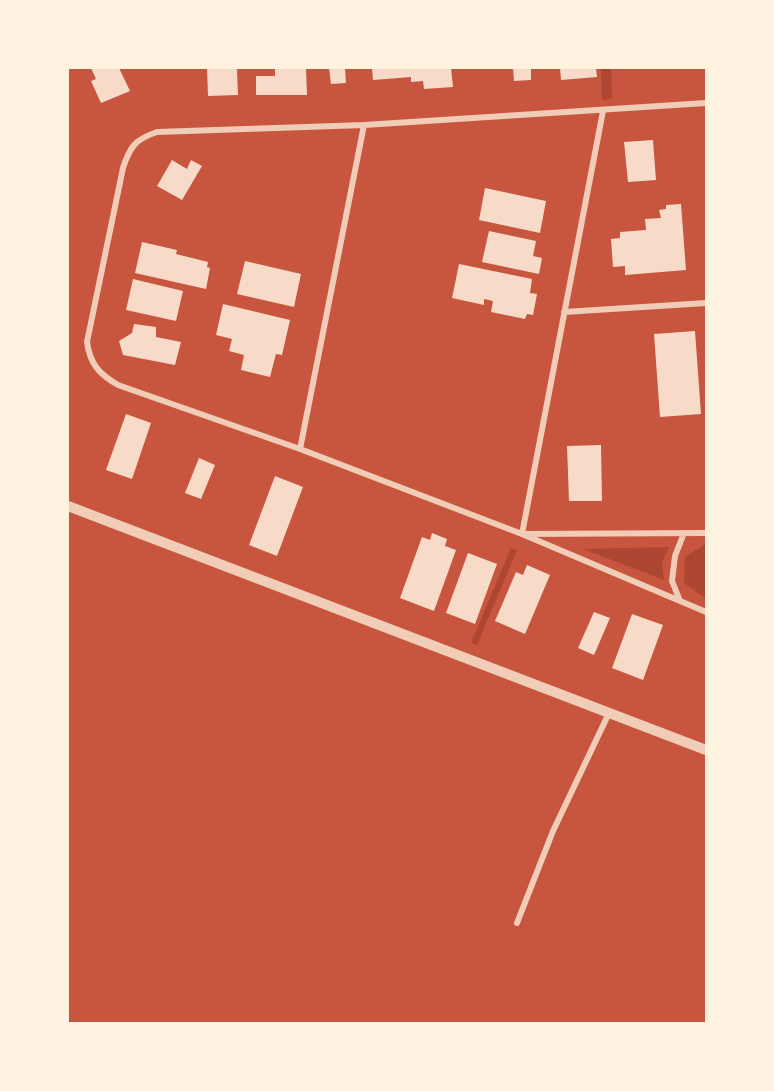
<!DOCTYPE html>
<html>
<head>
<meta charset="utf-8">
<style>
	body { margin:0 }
	#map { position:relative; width:774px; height:1091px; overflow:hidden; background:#c8553d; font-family:Inter,sans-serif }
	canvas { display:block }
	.frame { position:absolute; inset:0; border:69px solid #fff3e0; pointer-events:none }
</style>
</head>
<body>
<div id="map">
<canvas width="774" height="1091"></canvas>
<div class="frame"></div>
</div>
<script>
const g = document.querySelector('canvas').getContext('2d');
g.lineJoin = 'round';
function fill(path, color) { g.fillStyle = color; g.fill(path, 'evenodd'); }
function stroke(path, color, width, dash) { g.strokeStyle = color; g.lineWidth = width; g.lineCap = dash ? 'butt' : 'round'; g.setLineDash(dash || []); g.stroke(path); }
const green = new Path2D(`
	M601,68H611L612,99L602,100Z
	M704,545H706V599L684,583L685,557Z
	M669,547L662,562L664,580L583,549Z
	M511,548L517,550L477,645L471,643Z`);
const building = new Path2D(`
	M91,68H119L130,91L101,103L91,81L96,79Z
	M207,68H237L238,95L208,96Z
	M275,68H306L307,95H256V76H275Z
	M329,68H345L346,83L331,84Z
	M372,68H451L453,87L424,89L423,81L411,82V77L373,80Z
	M513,68H531V80L514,81Z
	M560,68H596L597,77L561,80Z
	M653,140L656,180L628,182L624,142Z
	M172,160L187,169L191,160L202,166L182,200L157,186Z
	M485,188L546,201L540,233L479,220Z
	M681,204L686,270L625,275V266L613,267L611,239L620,238V232L646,230L645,219L661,218L659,210L666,209V205Z
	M489,231L536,241L533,256L542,258L539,274L482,262Z
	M142,242L177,250L176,254L208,262L207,267L210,268L206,289L135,273Z
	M245,261L301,274L294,307L237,294Z
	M459,264L532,279L530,293L537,294L533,315L527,314L525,319L491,312L493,301L484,299V305L452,298Z
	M133,279L183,291L176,321L126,310Z
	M223,304L290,320L282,355L276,354L270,377L241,370L244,355L229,351L232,339L216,335Z
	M134,324L156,327V337L181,342L175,365L123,355L119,341L132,333Z
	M695,331L701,414L660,417L654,334Z
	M126,414L151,423L132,479L106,470Z
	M601,445L602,501H569L567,446Z
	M199,458L215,465L201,499L185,493Z
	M275,476L303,487L277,556L249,545Z
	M432,533L447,539L445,546L456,550L434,611L400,598L422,537L430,540Z
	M468,553L497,564L475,624L446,613Z
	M527,565L550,575L525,634L495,621L516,572L523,575Z
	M594,612L610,618L594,655L578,648Z
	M632,614L663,625L643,680L612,668Z`);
const minor = new Path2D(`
	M706,103L364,125L157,132C136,139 130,146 123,168L87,342C90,364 99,374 118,385L300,449L522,534L706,612
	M603,111L522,534L706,533
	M564,312L706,303
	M300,449L364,125
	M680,601L672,581L675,556L684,533
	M517,923L553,831L609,713`);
const tertiary = new Path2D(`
	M68,506L706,750`);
fill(green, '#ae4732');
fill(building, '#f7dbc8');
stroke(minor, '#f1ccb7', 6);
stroke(tertiary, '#f1ccb7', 10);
</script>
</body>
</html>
